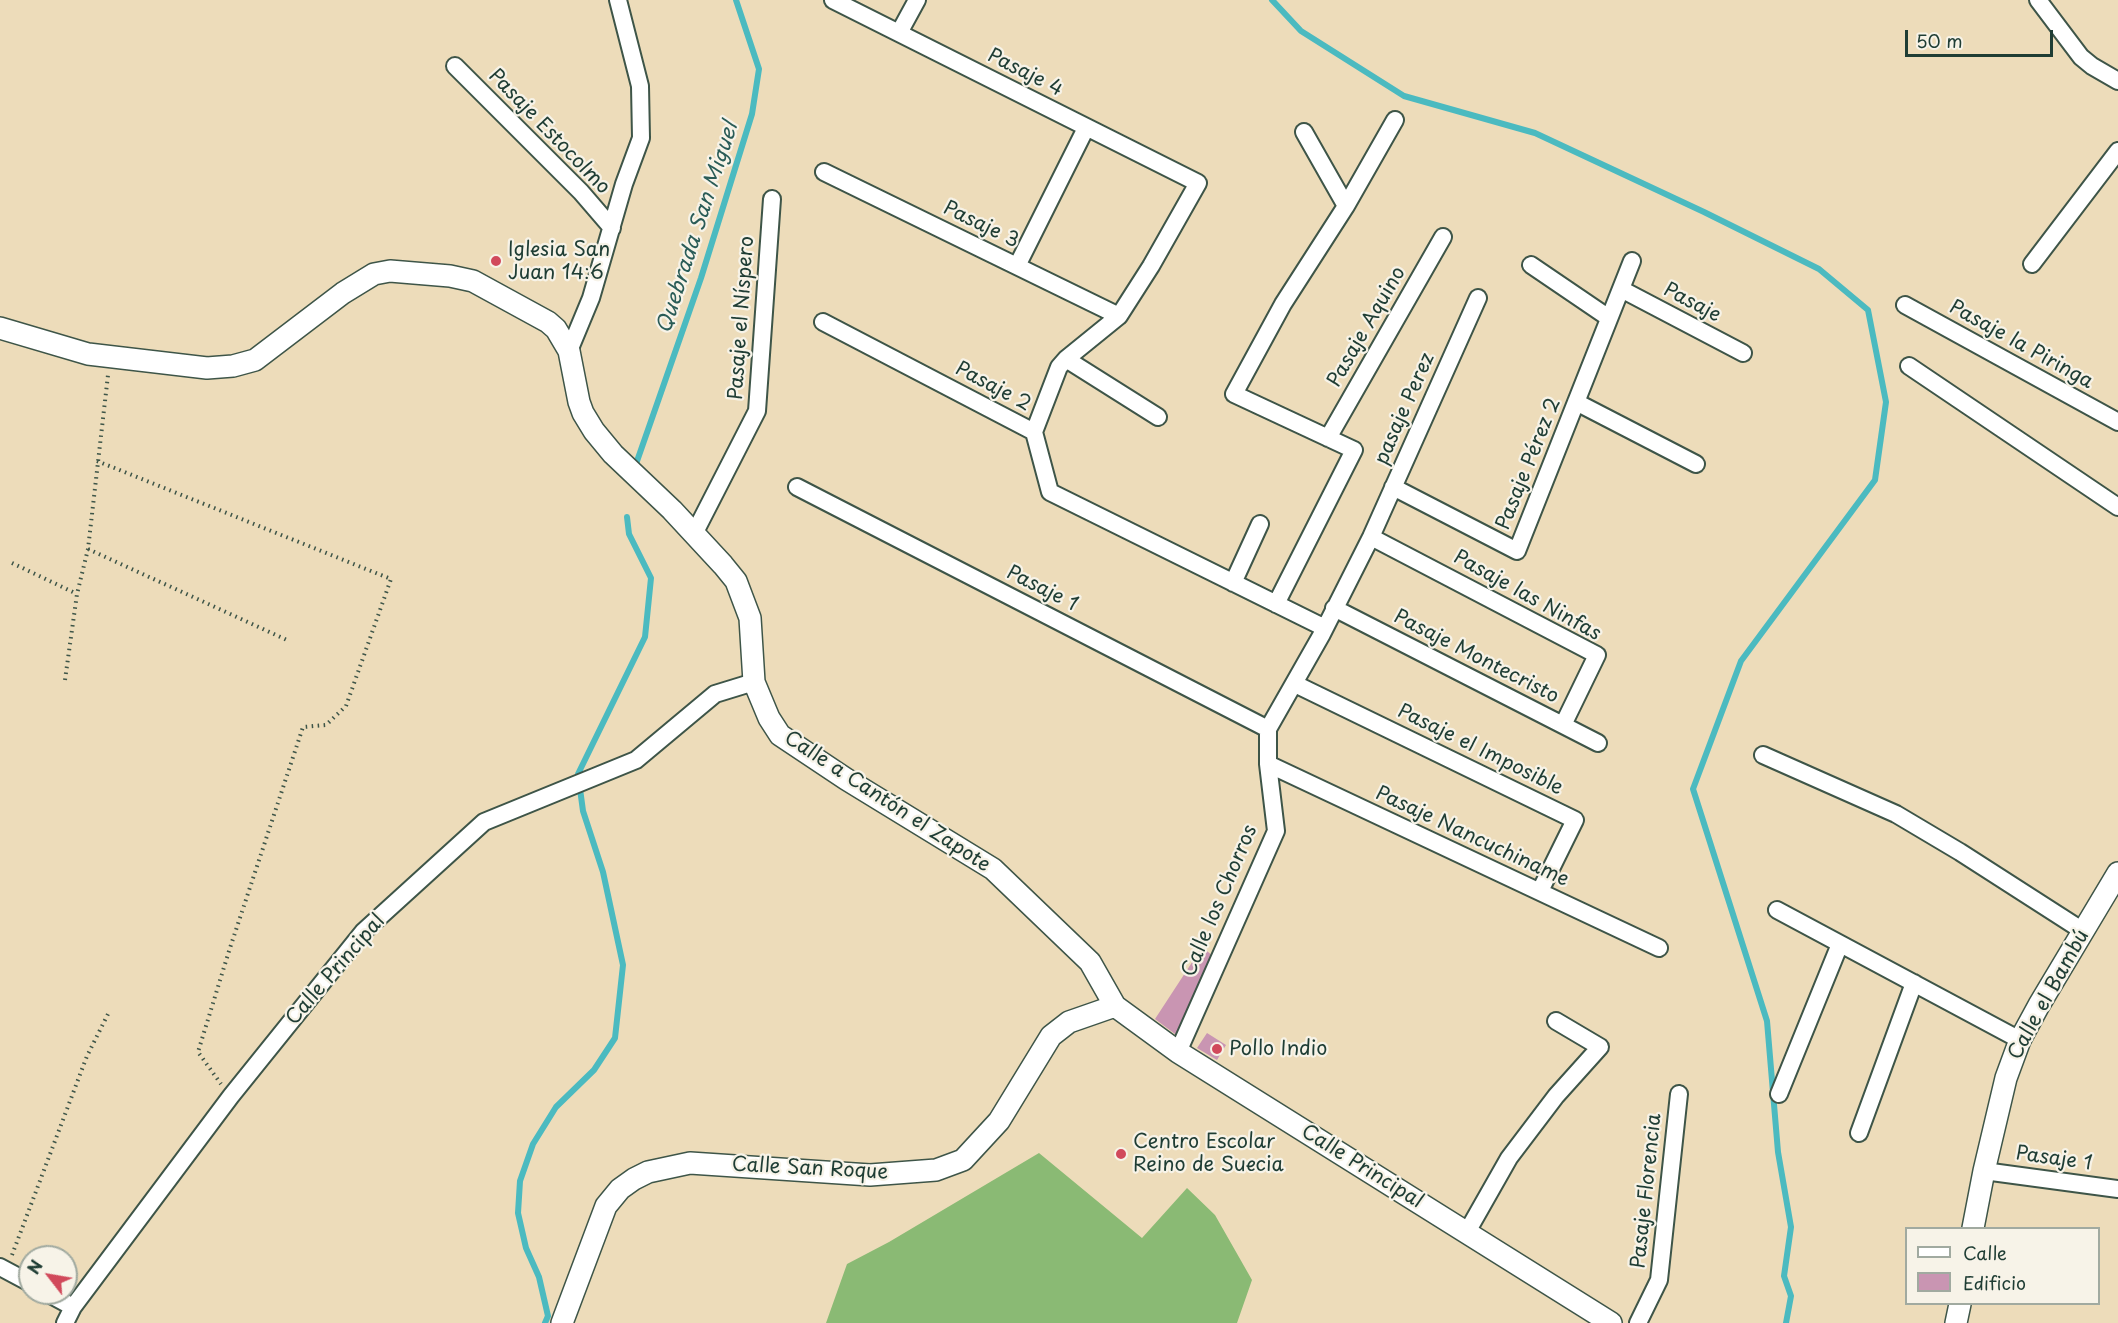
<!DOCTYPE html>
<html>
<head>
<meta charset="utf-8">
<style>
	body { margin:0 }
	#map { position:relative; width:2118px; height:1323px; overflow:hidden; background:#eddcba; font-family:"Playpen Sans",sans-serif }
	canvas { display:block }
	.legend { position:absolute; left:1905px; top:1227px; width:195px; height:78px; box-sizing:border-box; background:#f7f3e8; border:2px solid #a1aaa0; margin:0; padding:8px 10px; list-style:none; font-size:18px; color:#1f3d34 }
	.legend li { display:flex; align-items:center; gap:12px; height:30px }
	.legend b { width:30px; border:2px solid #a1aaa0 }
	.north { position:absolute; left:18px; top:1245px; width:60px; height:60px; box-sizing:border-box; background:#f7f3e8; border:2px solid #a1aaa0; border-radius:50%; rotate:301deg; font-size:16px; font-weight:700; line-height:24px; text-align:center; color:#1f3d34 }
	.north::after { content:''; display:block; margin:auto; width:21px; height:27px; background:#d1495b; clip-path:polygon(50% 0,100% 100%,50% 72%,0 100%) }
	.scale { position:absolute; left:1905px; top:30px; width:148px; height:27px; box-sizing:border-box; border:3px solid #1f3d34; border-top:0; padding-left:8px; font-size:18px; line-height:21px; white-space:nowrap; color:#1f3d34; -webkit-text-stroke:4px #f7f3e8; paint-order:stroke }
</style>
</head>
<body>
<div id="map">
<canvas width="2118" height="1323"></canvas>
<ul class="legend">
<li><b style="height:8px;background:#fff"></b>Calle</li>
<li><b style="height:16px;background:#c995b2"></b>Edificio</li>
</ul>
<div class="north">N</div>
<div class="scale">50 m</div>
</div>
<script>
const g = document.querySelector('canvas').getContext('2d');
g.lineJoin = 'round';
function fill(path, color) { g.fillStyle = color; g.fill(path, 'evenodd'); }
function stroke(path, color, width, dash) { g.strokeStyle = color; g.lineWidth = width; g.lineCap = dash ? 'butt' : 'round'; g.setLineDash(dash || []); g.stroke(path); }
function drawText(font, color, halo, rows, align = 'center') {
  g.font = font + ' "Playpen Sans",sans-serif'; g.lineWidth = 4.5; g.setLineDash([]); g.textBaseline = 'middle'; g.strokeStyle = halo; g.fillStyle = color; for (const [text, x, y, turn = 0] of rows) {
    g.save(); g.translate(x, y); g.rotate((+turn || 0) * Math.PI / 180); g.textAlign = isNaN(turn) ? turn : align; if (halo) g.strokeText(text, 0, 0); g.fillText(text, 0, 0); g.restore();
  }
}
const forest = new Path2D(`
	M1039,1153L1142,1238L1187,1188L1215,1215L1252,1280L1237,1323H826L847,1264L889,1242Z`);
const stream = new Path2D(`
	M1272,0L1301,31L1404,96L1535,133L1704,212L1819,269L1868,310L1886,402L1875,480L1741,661L1693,789L1767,1021L1778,1152L1791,1227L1784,1276L1791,1296L1786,1323
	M636,464L701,278L752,114L759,69L736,0
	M545,1323L548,1316L539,1277L526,1248L518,1213L520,1181L533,1144L556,1107L594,1070L615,1038L623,965L603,872L583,811L578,774L645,637L651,578L629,534L627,517`);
const building = new Path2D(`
	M1202,947L1219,961L1183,1040L1155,1019Z
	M1207,1033L1226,1045L1217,1060L1197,1048Z`);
const path = new Path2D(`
	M97,461L391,579L346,706L326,725L303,727L229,951L198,1052L221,1084
	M88,549L287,640
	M12,563L77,594
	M65,680L77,594L88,549L108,375
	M12,1255L87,1056L108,1014`);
const minor = new Path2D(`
	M833,0L1198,183L1151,266L1119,316L1066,359L1059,367L1034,432
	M2038,0L2081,57L2092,66L2118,81
	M899,33L917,0
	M455,66L581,192L612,228
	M1304,132L1346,206
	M824,172L1119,316
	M2032,264L2118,151
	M1531,265L1609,318
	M1017,266L1086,128
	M1621,289L1743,353
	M1905,305L2118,422
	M823,322L1034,432L1050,492L1325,628
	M569,351L591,298L624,184L641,138L640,86L618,0
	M1066,359L1158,417
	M1909,366L2118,507
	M1576,402L1696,464
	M1328,438L1443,237
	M797,487L1268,729
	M1393,487L1517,551L1632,261
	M694,534L757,411L772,199
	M1371,537L1597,655L1563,725
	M1233,583L1260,524
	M1276,604L1354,450L1234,394L1283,304L1346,206L1395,120
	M1334,608L1598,743
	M1295,684L1575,820L1540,891
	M1763,755L1896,814L1960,852L2083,931
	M1268,764L1659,948
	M1777,910L2020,1040
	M1178,1052L1276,831L1268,764V729L1322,634L1371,537L1478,298
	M1779,1094L1840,944
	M1859,1133L1914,983
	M1984,1171L2118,1189
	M1467,1232L1509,1158L1556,1096L1600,1047L1556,1021
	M0,1267L30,1283
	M47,1293L73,1307
	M65,1323L73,1307L231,1096L363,932L484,822L636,760L715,694L754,682
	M1638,1323L1659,1280L1679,1094`);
const tertiary = new Path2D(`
	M0,328L88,354L207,368L233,366L255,360L343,293L374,274L390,271L450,276L473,281L548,322L556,329L569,351L579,402L583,413L594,431L613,454L672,510L723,565L736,581L750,618L754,682L769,718L780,735L846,779L993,869L1090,962L1115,1006L1178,1052L1611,1323
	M1973,1228L1984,1171L2006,1078L2020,1040L2039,1005L2118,873
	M562,1323L606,1206L620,1189L634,1179L648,1172L690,1163L870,1175L936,1170L963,1160L999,1121L1051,1036L1069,1022L1115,1006
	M1956,1323L1960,1304`);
const markers = [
	[496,261,6,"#d1495b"],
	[1217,1049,6,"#d1495b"],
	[1121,1154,6,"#d1495b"]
];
const streetNames = [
	["Pasaje 4",1025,73,27],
	["Pasaje Estocolmo",549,132,46],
	["Pasaje 3",981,225,26],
	["Pasaje",1692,303,28],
	["Pasaje el Níspero",742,318,-86],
	["Pasaje Aquino",1367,327,-60],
	["Pasaje la Piringa",2021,345,29],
	["Pasaje 2",993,387,28],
	["pasaje Perez",1405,409,-66],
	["Pasaje Pérez 2",1529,464,-68],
	["Pasaje 1",1042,589,27],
	["Pasaje las Ninfas",1527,596,29],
	["Pasaje Montecristo",1476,657,27],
	["Pasaje el Imposible",1480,750,26],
	["Calle a Cantón el Zapote",887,802,33],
	["Pasaje Nancuchiname",1472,837,25],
	["Calle los Chorros",1220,901,-67],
	["Calle Principal",336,970,-49],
	["Calle el Bambú",2049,995,-61],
	["Pasaje 1",2054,1159,8],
	["Calle Principal",1362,1167,32],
	["Calle San Roque",810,1169,3],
	["Pasaje Florencia",1647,1191,-84]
];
const poiNames = [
	["Iglesia San",508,250],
	["Juan 14:6",508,273],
	["Pollo Indio",1229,1049],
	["Centro Escolar",1133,1142],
	["Reino de Suecia",1133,1165]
];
const waterNames = [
	["Quebrada San Miguel",698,228,-72]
];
fill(forest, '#8aba74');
stroke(stream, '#4bbac0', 6);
fill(building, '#c995b2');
stroke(minor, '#3e5548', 20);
stroke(tertiary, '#3e5548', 24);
stroke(path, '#3e5548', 4, [1.5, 4.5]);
stroke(minor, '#fff', 16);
stroke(tertiary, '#fff', 21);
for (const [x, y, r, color] of markers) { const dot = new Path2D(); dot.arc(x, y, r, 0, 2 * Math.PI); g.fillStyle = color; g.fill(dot); stroke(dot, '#f7f3e8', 2); }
drawText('20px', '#1f3d34', '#f7f3e8', streetNames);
drawText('20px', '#1f3d34', '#f7f3e8', poiNames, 'left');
drawText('italic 21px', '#2a5c57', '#f7f3e8', waterNames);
</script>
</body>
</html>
